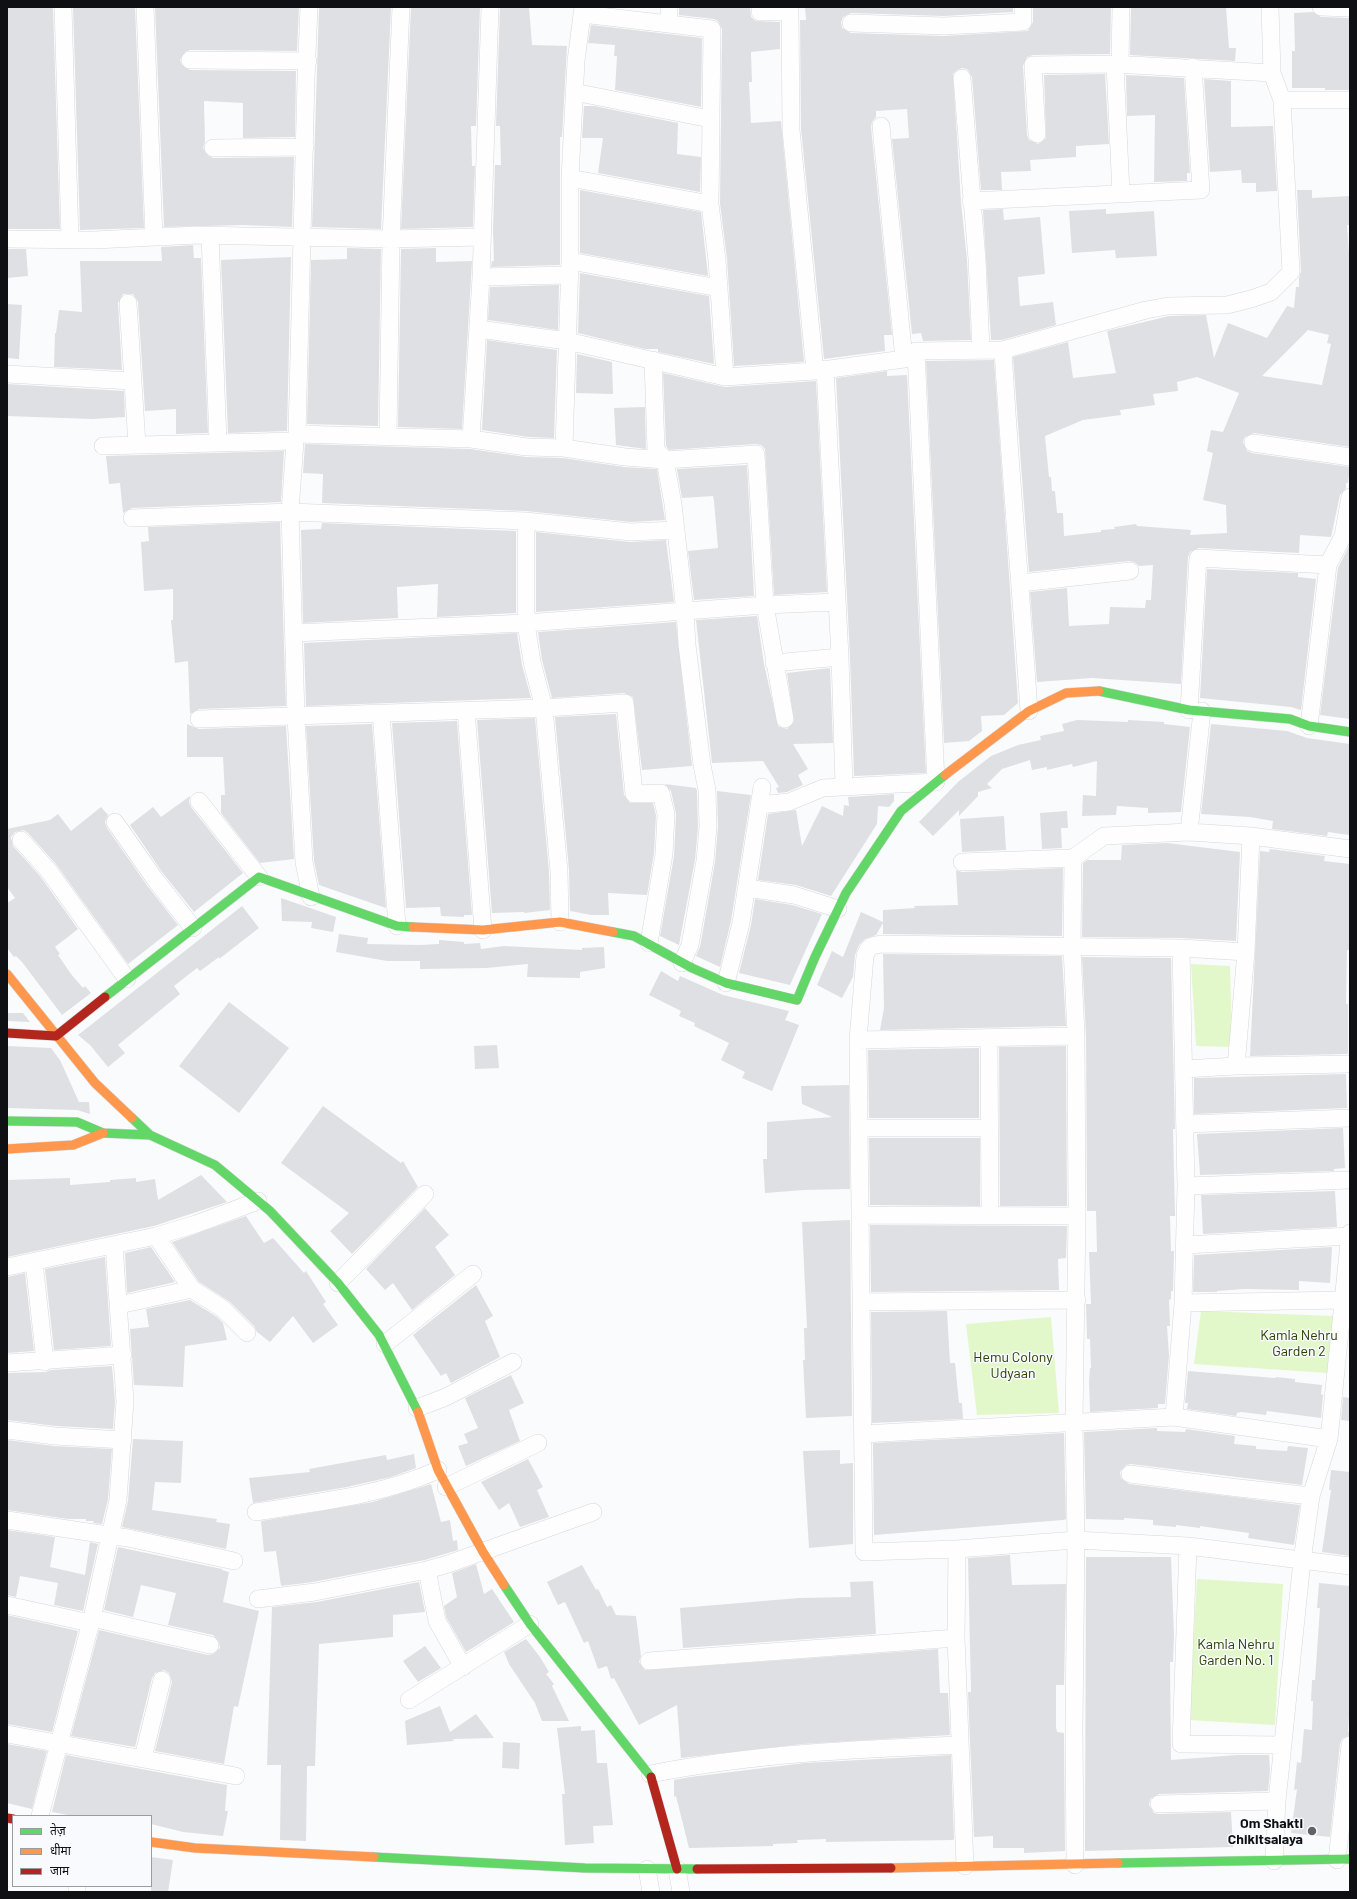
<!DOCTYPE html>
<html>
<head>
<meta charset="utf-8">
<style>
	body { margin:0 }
	#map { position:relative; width:1357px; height:1899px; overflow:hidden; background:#fafbfd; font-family:Barlow,"Noto Sans Devanagari",sans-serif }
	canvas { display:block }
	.frame { position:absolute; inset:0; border:8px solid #0f1013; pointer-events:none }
	.legend { position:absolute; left:12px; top:1815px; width:140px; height:72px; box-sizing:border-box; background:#f9fafe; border:1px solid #9b9ca0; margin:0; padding:5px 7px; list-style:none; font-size:12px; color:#0f1013 }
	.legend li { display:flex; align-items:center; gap:8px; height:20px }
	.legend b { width:20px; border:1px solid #9b9ca0 }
</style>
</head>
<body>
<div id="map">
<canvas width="1357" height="1899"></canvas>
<div class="frame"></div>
<ul class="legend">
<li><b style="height:5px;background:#63d668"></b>तेज़</li>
<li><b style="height:5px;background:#ff974d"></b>धीमा</li>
<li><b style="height:5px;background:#b3261e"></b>जाम</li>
</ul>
</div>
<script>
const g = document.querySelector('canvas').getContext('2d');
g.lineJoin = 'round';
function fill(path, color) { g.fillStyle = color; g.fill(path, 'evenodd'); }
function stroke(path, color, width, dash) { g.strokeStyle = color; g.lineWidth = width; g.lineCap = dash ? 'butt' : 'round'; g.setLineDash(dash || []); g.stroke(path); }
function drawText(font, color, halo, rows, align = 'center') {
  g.font = font + ' Barlow,sans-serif'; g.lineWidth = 3; g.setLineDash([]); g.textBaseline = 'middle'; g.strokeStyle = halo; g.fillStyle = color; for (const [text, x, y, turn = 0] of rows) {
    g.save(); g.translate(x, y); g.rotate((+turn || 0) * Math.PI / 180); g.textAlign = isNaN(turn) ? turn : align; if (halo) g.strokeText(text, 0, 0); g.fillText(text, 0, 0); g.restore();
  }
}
const green = new Path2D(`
	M1191,964L1230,966L1232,1047L1196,1046Z
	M1201,1311L1333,1316L1328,1373L1194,1364Z
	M1051,1317L1059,1413L977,1415L966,1324Z
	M1197,1579L1283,1584L1275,1725L1189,1720Z`);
const building = new Path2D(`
	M7,7H53L60,229H7Z
	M73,7H135L144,228L80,230Z
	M155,7H299L297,51L190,50L185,52L180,60L182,65L190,70L296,71L295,137L243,138V103L204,101L205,142L203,148L208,156L213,158L294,157L292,227L243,225L164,227Z
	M319,7H391L381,229L312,227Z
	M411,7H480L476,126H471L472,166H475L473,227L401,229Z
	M500,7H529L532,45L567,46L562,137H560V265L491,267L492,261H494L493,230L495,165H501L500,126H496Z
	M679,7H750L751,17L756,21L780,22V49L751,52L752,82H749L751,123L781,121L804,362L734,366L727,259L720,203L722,29L718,21L714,19L679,15Z
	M805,7H1013V12L944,16L851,13L843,17L841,22L842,28L851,33L944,36L1028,31L1033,22V7H1111L1110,54L1033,55L1027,57L1023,66L1027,135L1029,140L1038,144L1046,138L1044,75L1105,74L1109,144L1076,146V157L1030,160L1031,171L1001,172L1002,190H981L972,77L967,69L962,68L957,70L953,74L961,202L967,260L971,340L923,341L921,333L912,334L892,139L909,138L907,109L876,111V117L872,122L871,127L892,335H884L885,351L824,359L801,129L800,20H806Z
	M1131,7H1226L1229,48H1236L1235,61L1130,55Z
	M1313,12L1321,17L1350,18V90H1325V88H1292V51H1295L1294,13Z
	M591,25L702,38L701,107L615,90L617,56H614L615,45L588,43Z
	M1126,75L1184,78L1190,173H1187V181L1154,182L1155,115L1127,116Z
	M1204,79L1231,81V127L1273,126L1277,191L1256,192V183H1242L1241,170L1210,172Z
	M584,106H594L678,123L677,154L701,157L700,192L598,173L603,138H582Z
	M580,190L701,212L708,276L580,253Z
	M1297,190H1312V198L1350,196V225H1347L1350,268V447L1254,433L1245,437L1243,442L1247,451L1252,453L1350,467L1348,483H1346V488L1340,495L1331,537L1300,535L1299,553L1199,548L1190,552L1188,557L1181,684L1092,678L1037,682L1030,592L1067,588L1069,626L1109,624L1110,607L1145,608L1146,600H1151L1153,565L1139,566L1134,562L1129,561L1029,572L1013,357L1068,342L1073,378L1116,373L1107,331L1169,316L1206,315L1214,358L1228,323L1267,338L1287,306L1294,308L1296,287H1299V278L1301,271ZM1308,330L1329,335L1327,343L1331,344L1322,385L1262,376ZM1197,377L1239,393L1223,432L1211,430L1207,451L1213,453L1203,500L1226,505L1227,533L1190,535L1191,530L1137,526L1136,524L1114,527L1115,529L1101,530V532L1064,536L1063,513H1057L1055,491H1052L1051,477H1049L1045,436L1083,420L1121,415L1120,410L1155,405L1153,394L1178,391L1177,382Z
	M1003,209L1004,220L1040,217L1045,274L1018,277L1020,306L1053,302L1056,325L1002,340H991L983,210Z
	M1106,209V214L1154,211L1157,256L1116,258L1115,250L1072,253L1069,211Z
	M193,245L194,258H201L208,433L176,434V409L145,411L138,302L133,294H123L118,303L122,370L54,367L55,333H56L59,310L82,312L80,261H162L161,247Z
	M347,248L381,249L378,426L307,424L311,260L347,259Z
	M436,248V262L472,261L462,429L398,427L401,249Z
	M7,249H26L28,276L7,278Z
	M291,257L287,431L228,433L221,260Z
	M580,273L709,296L714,364L658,352V349H645L578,333Z
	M559,285L558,330L488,320L490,287Z
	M7,304L22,305L19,359L7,358Z
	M487,340L557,350L554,438L528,437L482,430Z
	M577,354L612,362L613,394L576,393Z
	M994,360L1018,703L1004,715L981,716L982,731L969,741L944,743L926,361Z
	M887,371V376L907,375L926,773L854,776L850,657L836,378Z
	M663,373L725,387L816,381L827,592L774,595L765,449L761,445L755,444L669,450L666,446Z
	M7,384L124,391L125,417L92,419L7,416Z
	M645,407L646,449L616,445L614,408Z
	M305,444L470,449L526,457L563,458L624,467L657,469L665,520L631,522L526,511L322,503L323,474L303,473Z
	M284,451L281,502L132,508L123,513L120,483L109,484L106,456Z
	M747,465L754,596L694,600L688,551L718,548L714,501L713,496L682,498L677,469Z
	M280,522L286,706L199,709L190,714L188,661L175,663L171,620H173V589L144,591L141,542L149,541L148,527Z
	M322,523L516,531V613L437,617L438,584L397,587L398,618L303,623L301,530L321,529Z
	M536,532L630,542L666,540L674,602L536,612Z
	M1350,544V719L1320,715L1338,568Z
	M1207,569L1298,573V577L1316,579L1301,710L1291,707L1200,698Z
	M757,616L764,664L778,726L787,729L794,722L787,673L830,668L833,743L793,744L808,769L798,775L803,785L787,792L778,793L776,788L779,787L763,761L712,763L696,620Z
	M676,622L692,766L642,770L633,697L624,693L552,698L542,660L538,632Z
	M517,633L522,665L531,698L306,706L304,643Z
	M616,714L624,795L630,803H653L656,815L654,853L647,895L608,893L609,915H591L570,911L569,870L555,717Z
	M535,718L549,872L550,910L524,913V912L492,913L477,720Z
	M1077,720L1128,722V720L1164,722V724L1190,727L1181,812L1148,813V808L1117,806L1116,815L1082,816L1083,795L1096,796L1097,761L1073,767L1072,764L1047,770V767L1032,770L1030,760L1002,769L987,784L992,788L978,792V796L959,816V810L933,836L919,822L958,782L991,756L1018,745L1041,740L1040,736L1064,731L1062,724Z
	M457,721L472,915H464V917L441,916L440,907L406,908L392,723Z
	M187,724L199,729L286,726L294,859L260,863L221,813V795H225L223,757H187Z
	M372,724L386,908L319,885L314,861L306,726Z
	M1211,724L1287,731L1307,738L1350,744L1349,835L1328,832L1327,836L1272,829L1273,821L1250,817L1201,814Z
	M665,784L696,788L697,791L698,827L695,860L679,945L660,936L674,856L676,814L671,791Z
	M717,791L751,795L731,921L720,967L696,956L700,947L715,862L718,827Z
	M894,794V801L889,807L878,806L877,824L831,896L796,885L758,880L768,814L796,810L802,846L822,806L843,816L844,805L849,806L848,797Z
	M190,796L189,802L191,807L243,873L194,912L162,872L130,825L153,807L161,817Z
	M101,807L108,815L105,822L107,828L146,884L178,925L128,964L55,863L28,833L24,830L15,832L11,837L13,846L40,876L78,929L55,947L60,954L58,955L71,974L83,988L85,986L91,993L62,1015L22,962L16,956L14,957L7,948V903L15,898L7,887V829L50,820L58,814L71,831Z
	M1067,811L1068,828H1061L1062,848L1042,849L1040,813Z
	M1004,816L1006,850L962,852L960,819Z
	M1167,843L1240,852L1236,941L1181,938L1082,937L1083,863L1087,860H1121L1122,845Z
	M1270,849L1325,856L1324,861L1350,864V950H1347L1346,1004H1348V1054L1250,1056L1260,851L1269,852Z
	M1063,868L1062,936L883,934V923L876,935L865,939L859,945L855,955L853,977L842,998L817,985L832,951L843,957L861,912L883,922V910L915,908L914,906L958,905L956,870L962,872Z
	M281,898L336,917L333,932L311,928L312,922L282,921Z
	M755,899L792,905L822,914L790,985L739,973L751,925Z
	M242,906L259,928L219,959V957L200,971L197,968L174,986L180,994L118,1045L125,1053L108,1067L90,1045L78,1035Z
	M339,934L368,938L367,944L420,945L439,944V940L464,942V944L480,943L481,949L504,946L582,950V948L604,947L605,968L580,972V978L527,977L528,964L486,968L420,969V961H387L336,952Z
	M883,954L1062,956L1066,1026L880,1030L884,1008Z
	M1082,957L1171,958L1175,1129H1173L1175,1216H1170L1171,1251H1174L1173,1291H1171V1299L1169,1300L1170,1326H1167L1169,1355L1165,1404H1158V1408L1090,1412L1089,1381L1090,1368H1091L1090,1339H1087L1086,1304H1091L1089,1252H1097L1096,1211H1087L1086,1036Z
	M661,971L678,981L680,976L723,995L789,1011L785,1020L799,1025L772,1091L742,1078L745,1072L721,1060L729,1043L694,1026L695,1023L679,1016L681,1011L649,995Z
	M229,1002L289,1048L239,1113L179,1066Z
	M7,1013H23L30,1022L7,1021Z
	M497,1045L499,1068L475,1069L474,1046Z
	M7,1046L51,1048L60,1060L79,1102H89L90,1114L77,1110L7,1108Z
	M1066,1046L1067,1206H1000L999,1047Z
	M979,1048V1118H869L868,1050Z
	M1346,1074L1347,1108L1194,1114V1078Z
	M849,1085L850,1189L804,1190L765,1193L763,1159H767V1122L832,1117L802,1104L801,1086Z
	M323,1106L401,1163L403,1161L418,1187L352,1254L330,1231L349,1213L281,1163Z
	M1343,1128L1345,1168L1334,1169V1171L1200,1175L1197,1134Z
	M869,1138H980V1206L870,1205Z
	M201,1175L227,1202L154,1226L7,1257V1180L70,1178V1185L110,1182V1180L136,1178V1182L155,1179L158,1200Z
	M1335,1191L1337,1227L1203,1234L1201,1195Z
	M425,1208L449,1235L435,1247L455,1275L412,1310L393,1283L385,1290L366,1269Z
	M246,1216L264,1243L273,1238L304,1273L306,1271L326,1302L323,1304L338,1325L313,1343L293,1316L270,1342L257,1332L254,1326L230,1302L199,1282L172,1242Z
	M850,1220L852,1416L806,1418L803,1360H805L804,1328H807L802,1222Z
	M870,1225L1067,1226L1066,1258L1058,1259L1059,1290L871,1292Z
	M151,1247L175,1282L127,1293L125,1253Z
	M1332,1247L1330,1283L1299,1281V1290L1244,1289L1217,1291V1292H1193L1194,1255Z
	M105,1257L111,1346L54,1350L45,1269Z
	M25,1273L34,1351L7,1353V1277Z
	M476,1285L493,1316L485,1321L500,1357L451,1383L446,1373L441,1376L413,1335Z
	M190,1300L217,1317L223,1323L227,1340L185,1346L183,1387L134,1385L130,1329L149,1327L146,1309Z
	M947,1311L950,1363H955L959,1403H962L963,1419L872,1423L871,1312Z
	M112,1366L115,1401L113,1429L56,1426L7,1420V1373L46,1372L51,1370Z
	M1188,1371L1275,1378L1276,1377L1295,1379V1382L1322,1385L1321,1394L1323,1395L1321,1418L1267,1411L1266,1415L1241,1412L1237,1413L1236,1416L1187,1409L1188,1403H1185Z
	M511,1375L524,1403L509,1410L520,1441L466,1466L458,1446L468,1443L464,1434L478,1428L465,1398Z
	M1343,1397L1350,1398V1421L1341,1420Z
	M1157,1428V1431L1185,1432L1186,1429L1235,1436L1234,1444L1256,1446V1449L1287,1451L1288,1446L1308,1448L1302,1485L1131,1464L1126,1465L1120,1472L1121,1478L1129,1484L1300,1505L1294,1545L1248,1538L1249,1533L1200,1526V1528L1176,1525V1527L1153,1525V1520L1124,1518V1520L1086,1519L1084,1432Z
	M1064,1433L1066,1519L1063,1520L874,1535L873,1443Z
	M133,1439L183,1441L181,1483L155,1482L152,1510L217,1519L216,1522L230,1524L226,1549L122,1527L128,1501Z
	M7,1440L54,1446L112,1449L108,1499L102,1524L93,1523L94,1521H86V1519H68L7,1510Z
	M840,1450V1464L853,1463V1544L809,1548L803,1451Z
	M414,1454L416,1468L391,1477L347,1487L253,1503L249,1478L310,1472L309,1469L386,1455L387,1460Z
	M528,1459L543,1487L537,1490L549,1517L520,1527L509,1503L499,1510L481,1482Z
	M1331,1470L1350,1472V1556L1322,1552L1331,1490H1329Z
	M431,1484L441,1522L450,1520L453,1541L457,1540L458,1550L425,1560L313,1582L281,1586L276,1551L264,1552L261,1521L373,1502Z
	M7,1530L55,1537L50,1567L85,1575L90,1542L98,1544L83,1611L54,1605L58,1583L20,1576L16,1597L7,1595Z
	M118,1547L222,1569V1570L229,1572L223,1602L259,1611L238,1707L234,1706L224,1764L155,1751L172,1682L169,1673L164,1670L155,1673L152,1678L135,1747L71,1736L99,1630L208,1655L213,1654L220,1648L219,1642L213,1635L168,1625L176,1593L141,1585L133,1617L104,1610Z
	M1010,1555L1012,1585L1066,1584L1064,1685H1056V1727L1057,1732L1064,1733L1065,1851L1024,1853V1848H993V1836L974,1837L968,1692H971L968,1558Z
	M1086,1557H1171L1174,1636L1173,1662H1170L1171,1760L1237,1755H1269L1270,1771L1268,1791L1159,1794L1150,1799L1149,1805L1154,1813L1159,1814L1231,1812L1233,1847L1085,1851Z
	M476,1564L484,1594L492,1589L514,1622L466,1652L446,1617L444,1606L457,1597L452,1573Z
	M582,1565L596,1590L598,1589L607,1607L611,1605L616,1615L636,1616L641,1656L639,1662L645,1670L938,1649L940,1693H948L950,1735L803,1744L681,1758L677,1705L639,1725L614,1678L611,1679L607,1666L598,1669L588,1641L584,1643L565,1602L558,1605L547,1582Z
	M873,1581L876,1634L683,1648L680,1608L799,1598L851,1597L850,1582Z
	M419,1582L425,1612L393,1615V1637L319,1644L315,1766H307L306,1841L280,1840L281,1765H267L272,1607L317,1602Z
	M1319,1583L1350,1586V1700L1348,1732L1350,1733V1735L1342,1739L1340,1744L1330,1837L1291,1833L1297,1789L1294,1790L1297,1762L1301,1763L1304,1729L1312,1730L1313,1701H1311L1312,1680H1315L1320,1608H1317Z
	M7,1615L78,1631L52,1732L7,1724Z
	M526,1639L540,1657L549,1672L546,1674L554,1684L552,1686L569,1721H542L535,1703L509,1664L504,1652Z
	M425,1646L441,1668L418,1682L403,1661Z
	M440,1706L450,1732L476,1714L494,1738L453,1739L454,1741L407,1745L405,1721Z
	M581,1726V1731L595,1730L597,1763H607L613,1825L593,1826L594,1843L565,1845L562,1794H565L557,1728Z
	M503,1742L520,1743L519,1769L502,1768Z
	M7,1744L47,1751L32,1809L7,1803Z
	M66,1755L227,1785L225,1811H228L223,1836L183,1832L151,1824V1816H73L52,1812Z
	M951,1755L954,1839L953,1840L826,1842V1839L797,1840L798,1843L773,1844V1846L689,1848L676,1796L674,1797V1780L690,1777L805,1763Z
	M151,1857L173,1860L168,1892H151Z`);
const street = new Path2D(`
	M63,7L70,239
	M145,7L154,237
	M760,7V12L790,11L791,130L815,371
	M1321,7L1350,8
	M582,14L712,29L710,204L717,260L725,377
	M851,23L944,26L1023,22V7
	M669,24V7
	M190,60L308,61
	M1115,64L1121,194
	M1120,65L1121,7
	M962,78L977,259L981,350
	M574,92L710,119
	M1282,100H1350
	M881,126L904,359
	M1037,134L1033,65L1115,64L1272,73
	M213,148L305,147
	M570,178L710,204
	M971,201L1201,190L1193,67
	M210,235L218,442
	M7,239L95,240L197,235L391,239L482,237
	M570,261L719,288
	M481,277L569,275
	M128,303L137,445
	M478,329L567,341L725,377L815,371L904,359L916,351L1003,350L1146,310L1168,306L1227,305L1251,299L1271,292L1291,272L1282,100L1272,73L1270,7
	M1003,350C1010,471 1021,590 1029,711
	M653,360L656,450L665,460L673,504L685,611L687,645L702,765L707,790L708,827L705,861L690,945L682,963
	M825,369L840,657L844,786
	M7,374L132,381
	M297,434L306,79L309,7
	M388,436L391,239L401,7
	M471,439L481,277L490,7
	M295,441L290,512L296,717L304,862L311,897
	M1253,443L1350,457
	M103,446L295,441L297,434L471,439L527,447L564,448L625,457L665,460L756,454L765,605L785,719
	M564,448L570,261V178L576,61L583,7
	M132,518L290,512L526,521L631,532L676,530
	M526,521V623L532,662L544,708L559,871L560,922
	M1021,583L1130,571
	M294,633L526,623L765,605L836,602
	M774,663L840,657
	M466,710L483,930
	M1189,710L1198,558L1328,565
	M381,713L397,926
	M199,719L544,708L625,703L634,794L661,793L666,814L664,854L649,943
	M1309,726L1328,565L1343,536L1350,497
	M199,801L259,877
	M759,805L789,802L823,788L936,782L916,351
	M115,822L154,878L193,928
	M1189,832L1202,711
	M1251,836L1246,952L1236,1066L1350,1064
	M21,840L48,870L127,979
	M962,862L1073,858
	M747,888L794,895L838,909
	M1246,952L1181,948L882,944C873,945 868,946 865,956L858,1040L864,1552L957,1549L1076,1540L1188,1546L1350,1566
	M726,983L741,923L762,787
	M989,1039L990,1216
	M858,1040L1076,1036
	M1183,1069L1236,1066
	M1185,1124L1350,1118
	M859,1128H989
	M1186,1186L1350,1180
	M861,1215L1077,1216
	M156,1236L192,1289L223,1309L247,1333
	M1185,1245L1350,1236
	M34,1262L45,1362
	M7,1267L156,1236L196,1224L258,1201
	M338,1283L425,1194
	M861,1302L1077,1300
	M1183,1303L1343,1300
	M119,1305L192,1289
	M385,1344L473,1274
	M7,1363L123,1355
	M417,1408L446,1397L513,1362
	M1174,1417L1183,1303L1186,1186L1181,948
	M7,1430L55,1436L123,1440
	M863,1434L1174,1417L1329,1439
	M1130,1474L1230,1487L1311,1496
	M446,1487L538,1443
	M256,1512C318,1502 380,1496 438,1470
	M7,1520L128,1538L234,1561
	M1188,1546L1181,1744L1283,1745
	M957,1549L956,1638L965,1866
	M258,1599L315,1592L427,1570
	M7,1605L90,1623
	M92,1618L210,1645
	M649,1661L956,1638
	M463,1667L437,1621L427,1570L448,1564L593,1512
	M409,1700L530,1624
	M7,1734L236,1776
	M143,1758L162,1680
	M650,1774C752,1754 855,1749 959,1745
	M1159,1804L1277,1801
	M40,1816L92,1618L118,1500L125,1401L114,1246
	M1337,1860L1350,1745
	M1274,1861L1277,1801L1302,1561L1311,1496L1329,1439L1350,1233
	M1075,1865L1074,1728L1076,1540L1074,1421L1077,1216L1076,1036L1072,947L1073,858L1104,836L1189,832L1251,836L1350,849
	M647,1869L651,1892
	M677,1869L681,1892
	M77,1892V1886`);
const fast = new Path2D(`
	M1099,691L1189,710L1290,719L1309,726L1350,732
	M613,932L634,936L692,968L726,983L797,1000L815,957L846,893L901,811L945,775
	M105,997L259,877L397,926L413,927
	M132,1118L150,1135L215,1165L270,1211L338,1283L379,1335L418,1412
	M7,1121L77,1122L103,1133L150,1135
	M504,1585L530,1624L651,1777
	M374,1857L585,1868L697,1869
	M1118,1863L1350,1859`);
const slow = new Path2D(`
	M945,775L1029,711L1066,693L1099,691
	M413,927L483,930L560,922L613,932
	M7,974L95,1083L132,1118
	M7,1149L73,1145L103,1133
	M418,1412L438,1470L483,1552L504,1585
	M151,1842L195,1848L374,1857
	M891,1868L1118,1863`);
const jam = new Path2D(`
	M7,1033L56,1036L105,997
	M651,1777L677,1869
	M7,1818L13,1819
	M697,1869L891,1868`);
const markers = [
	[1312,1831,5,"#616265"]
];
const parkNames = [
	["Kamla Nehru",1299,1335],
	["Garden 2",1299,1351],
	["Hemu Colony",1013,1357],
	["Udyaan",1013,1373],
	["Kamla Nehru",1236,1644],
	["Garden No. 1",1236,1660]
];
const poiNames = [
	["Om Shakti",1303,1823],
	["Chikitsalaya",1303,1839]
];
fill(green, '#e2f8ca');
fill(building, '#dfe0e3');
stroke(street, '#d7d7da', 18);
stroke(fast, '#d7d7da', 10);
stroke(slow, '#d7d7da', 10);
stroke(jam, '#d7d7da', 10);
stroke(street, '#fefeff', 17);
stroke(fast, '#63d668', 9);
stroke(slow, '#ff974d', 9);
stroke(jam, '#b3261e', 9);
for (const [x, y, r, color] of markers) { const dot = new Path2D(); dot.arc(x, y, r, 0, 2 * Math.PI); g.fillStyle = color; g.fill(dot); stroke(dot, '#f9fafe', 1.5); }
drawText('14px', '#283f00', '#f9fafe', parkNames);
drawText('bold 14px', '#0f1013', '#f9fafe', poiNames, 'right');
</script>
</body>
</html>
